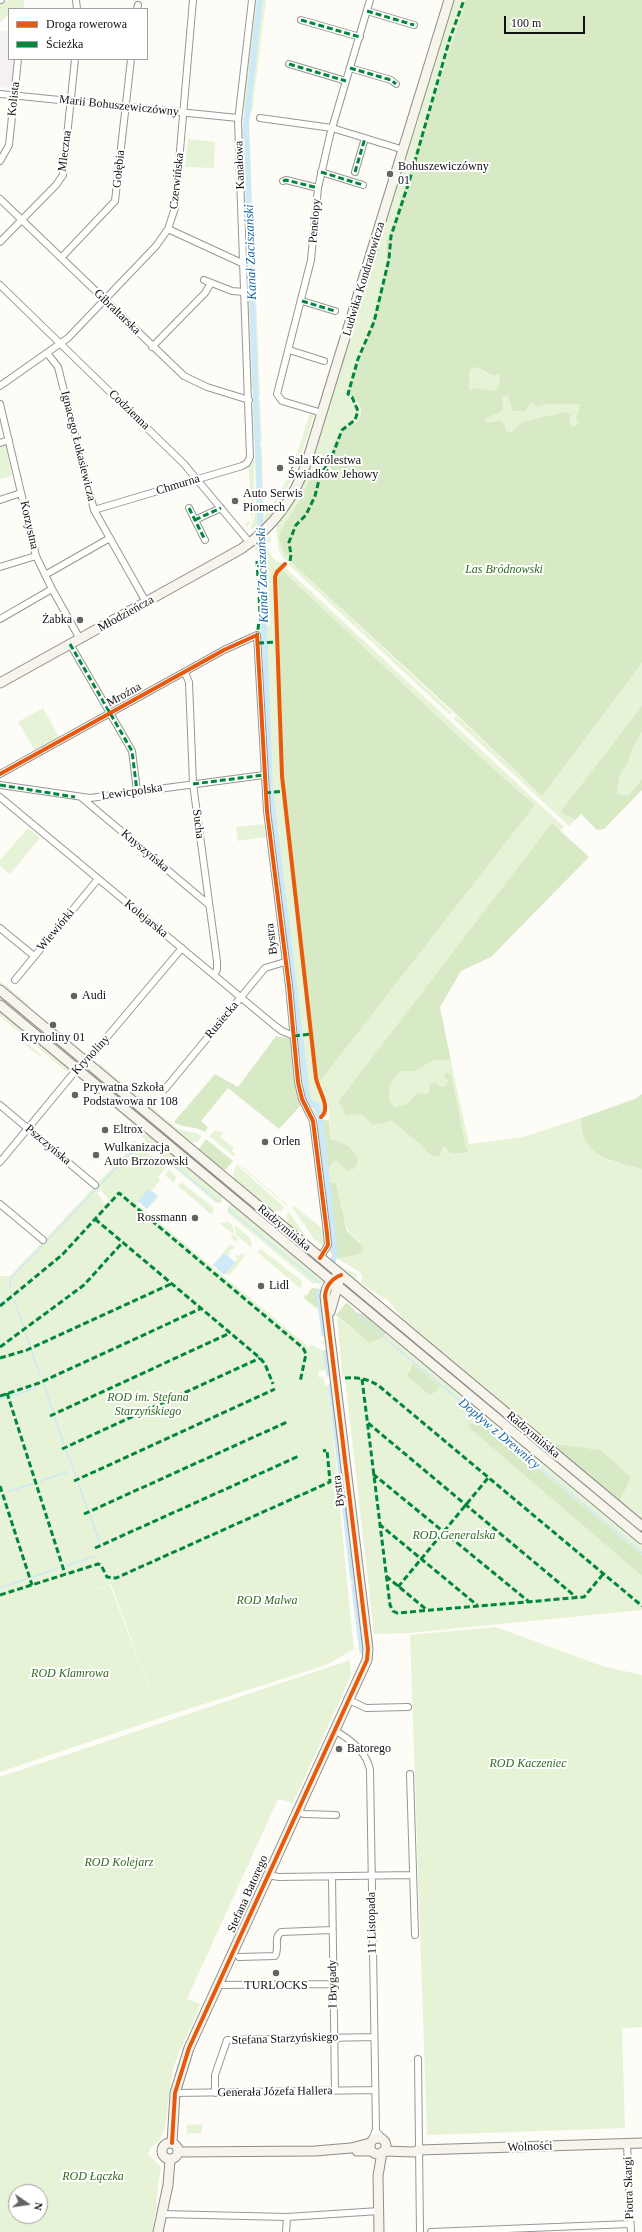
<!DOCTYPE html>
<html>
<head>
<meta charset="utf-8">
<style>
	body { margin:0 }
	#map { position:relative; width:642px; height:2232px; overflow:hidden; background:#fdfcf7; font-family:Georgia,serif }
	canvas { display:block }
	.legend { position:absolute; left:8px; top:8px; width:140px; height:52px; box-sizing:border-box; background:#fff; border:1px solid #a0a0a0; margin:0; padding:5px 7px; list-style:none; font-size:12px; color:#111 }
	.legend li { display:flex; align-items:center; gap:8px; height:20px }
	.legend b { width:20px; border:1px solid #a0a0a0 }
	.north { position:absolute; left:8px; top:2184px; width:40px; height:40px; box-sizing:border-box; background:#fff; border:1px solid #a0a0a0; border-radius:50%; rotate:103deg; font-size:11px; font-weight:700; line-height:16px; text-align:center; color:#111 }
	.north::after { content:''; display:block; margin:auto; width:14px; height:18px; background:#646362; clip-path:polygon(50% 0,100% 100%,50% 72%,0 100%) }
	.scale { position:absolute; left:504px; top:16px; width:81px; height:18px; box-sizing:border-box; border:2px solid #111; border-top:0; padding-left:5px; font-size:12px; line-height:14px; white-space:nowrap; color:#111; -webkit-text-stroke:3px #fff; paint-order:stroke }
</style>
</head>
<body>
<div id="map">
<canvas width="642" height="2232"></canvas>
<ul class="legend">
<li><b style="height:5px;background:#e8590c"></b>Droga rowerowa</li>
<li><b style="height:5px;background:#00873e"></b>Ścieżka</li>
</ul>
<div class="north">N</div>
<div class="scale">100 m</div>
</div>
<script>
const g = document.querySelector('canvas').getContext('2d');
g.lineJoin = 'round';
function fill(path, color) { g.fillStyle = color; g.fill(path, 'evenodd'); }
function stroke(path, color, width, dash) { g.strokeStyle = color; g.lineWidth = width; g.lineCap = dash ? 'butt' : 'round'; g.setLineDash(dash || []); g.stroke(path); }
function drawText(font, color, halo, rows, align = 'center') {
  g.font = font + ' Georgia,serif'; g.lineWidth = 4; g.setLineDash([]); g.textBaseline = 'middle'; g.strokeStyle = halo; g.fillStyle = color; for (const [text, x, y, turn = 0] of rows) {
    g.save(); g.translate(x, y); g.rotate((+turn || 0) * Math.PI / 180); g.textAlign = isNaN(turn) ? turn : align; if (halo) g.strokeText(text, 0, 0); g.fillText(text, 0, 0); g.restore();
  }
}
const industrial = new Path2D(`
	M0,30L3,32L9,30V59H15L11,88L0,87Z`);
const green = new Path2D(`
	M10,0H24V7L20,9H9V15L0,22V3Z
	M254,0H266L252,112L250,114L243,113L244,108L242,107Z
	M453,0H466L386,244L387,270L366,342L349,389C349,398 360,403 361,412L369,392L359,421L360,418L337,436L327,466L314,470L300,500L280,531L279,539L289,560L286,562L279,551L276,526L288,507L409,142H411L420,116L417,115Z
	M243,117L249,118L260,396L253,397V388H251L241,129H243Z
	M188,139L215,142L214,168L185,167Z
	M477,367L486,372L490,370L599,402L642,456L459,439L477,388L471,390L469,388L470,370Z
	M253,400H260L262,441L253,440L252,410H253Z
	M310,413L314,414C306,441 282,525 250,529L256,511L255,448L262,447L264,516C289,486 298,450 310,413Z
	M6,445L12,476L0,479V447Z
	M254,456V512L248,527L245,524L251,520L249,469L246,468Z
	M270,536L271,542L267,544L271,556L277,562L278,561L564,827L560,831L552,823L346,1116L361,1114L373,1125L392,1120L420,1144L430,1155L446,1147L469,1151L466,1148L449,1079L445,1087L439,1086L424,1094L418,1092L407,1104L395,1107L389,1100V1086L400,1071H415L434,1060L451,1061L469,1144L523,1137L581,1118L585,1140L611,1161L642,1169V1519L620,1501L631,1477L601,1450L550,1443L408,1325L386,1298L384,1299L361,1283L362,1276L360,1272L338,1259L362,1253L359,1241C341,1230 340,1203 336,1183H328L327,1174L333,1161L339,1162L346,1144L330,1139L329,1109L318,1080L316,1083L325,1107L323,1113L320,1115L317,1105L308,1101L272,791L263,541ZM282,570L488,764L535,805L321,1080H318L283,771L277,578Z
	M262,542L265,640L259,641L261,616H259L257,551L254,548Z
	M291,562L294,565L453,713L449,714L288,564Z
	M260,644H265L270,791H268L263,685L266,684L265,654H260Z
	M642,663V706L560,812L575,820L569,826L453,718L457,716L542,796Z
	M43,708L59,737L35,751L18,722Z
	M642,732V779L629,795L617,794L620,775L629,761L632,749Z
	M270,794L299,1033L295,1034L268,795Z
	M264,824L266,837L238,841L236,827Z
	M28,828L40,838L10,874L0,866V860Z
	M0,981L31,1006H25L0,985Z
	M0,995L49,1037L48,1038L0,1000Z
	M0,1010L69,1068L70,1071H66L0,1016Z
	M296,1037H299L307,1102L316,1106L318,1116H313C300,1092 298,1065 296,1037Z
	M25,1042L41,1054V1057L23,1043Z
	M100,1064L127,1087L124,1088L97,1066Z
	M92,1072L186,1151L185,1152L90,1075Z
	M131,1090L177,1128C185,1133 194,1130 202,1136L197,1142H189L131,1094Z
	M117,1108L222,1196V1202L216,1203L153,1150L131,1123L118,1111Z
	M215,1131L224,1132L220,1137L234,1148L232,1151L235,1154L234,1157L209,1136Z
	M134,1140L165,1169L158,1177L160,1180L158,1182L160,1184L157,1183L155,1186L156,1188L151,1190L159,1196L148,1210L157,1196L149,1189L137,1204L309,1347L312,1345L328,1353L330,1370L318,1371V1377H323L325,1385H328C338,1473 344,1561 354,1649L326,1665L160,1718L111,1584L79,1595L110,1585L160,1718L0,1772V1276H10L134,1145L132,1142ZM100,1189L109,1200L105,1204L97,1193Z
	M237,1165L284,1207L281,1211H272L233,1179V1173Z
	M241,1167L242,1166L286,1204V1205Z
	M169,1169L176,1177L174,1183L165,1175Z
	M181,1182L214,1208L212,1215L178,1186Z
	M227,1185L329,1270L332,1276L241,1200L226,1187Z
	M229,1205L234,1206L325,1283H312L228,1213L227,1209Z
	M293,1205L325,1231V1248L314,1239L292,1207Z
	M288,1211L308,1239L321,1251L289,1225L286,1218Z
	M229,1222L233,1226L234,1235L239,1239L236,1242L231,1237L233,1234L219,1223Z
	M235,1225L250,1238L252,1248L236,1235Z
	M230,1244L235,1248L229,1251L231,1253L228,1256L224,1253L213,1265Z
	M261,1249L302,1281L301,1289L257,1252Z
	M242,1253L245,1256L229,1276L225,1273L237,1259L235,1257L237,1254L239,1256Z
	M337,1264L356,1274L357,1280L356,1281Z
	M357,1293L642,1531V1534L355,1295Z
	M304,1294L324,1306L326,1343L325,1344L319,1342L324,1341L320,1309H316L304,1299Z
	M337,1317L354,1330L376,1341L386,1332L642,1546V1556L479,1418L467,1426L642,1576V1610L410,1633L374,1634L345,1378L342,1375ZM410,1367L440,1386L437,1391L409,1371Z
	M496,1627L602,1666L642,1675V2027L622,2028L625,2128L427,2135L410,1635Z
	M350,1660L351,1676L293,1803L278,1799L187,1999L200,2004C195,2022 185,2038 178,2055C173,2067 171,2082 169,2094C166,2111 169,2139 151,2147L148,2154L161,2167L156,2202L157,2203L152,2232H0V1777ZM16,2192H40V2216H16Z
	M202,2124V2133L187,2134V2125Z`);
const forest = new Path2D(`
	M466,0H642V663L542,796L456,714L294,565L284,552L279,539L280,531L300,500L314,470L327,466C332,456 332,442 339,434C346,425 362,425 361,410C360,401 349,398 349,389L366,342L387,270L386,244ZM477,367L492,375H500L499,387L494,391L474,388L471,390L469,388L470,370ZM502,396H508L513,411H525L531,402L538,407C552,401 566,405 580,404L576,419L579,423L573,427L569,422L571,415L565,412L523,422L512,432L506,431L505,425L501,421L488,423L484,420L503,410Z
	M282,570L488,764L535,805L321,1080H318L283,771L277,578Z
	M642,706V732L632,749L629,761L620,775L617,794L629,795L642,779V790L604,829L597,830L581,814L575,820L560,812Z
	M552,823L589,857L491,957L461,971L440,1007L451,1061L434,1060L415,1071H400L389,1086V1100L395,1107L407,1104L418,1092L424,1094L429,1092L430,1084L437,1083L439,1086L445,1087L449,1079H445L444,1075L448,1072L451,1075L466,1148L469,1151L465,1153H451L445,1147L442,1148L440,1156L430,1155L420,1144L392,1121L373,1125L361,1114L346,1116L339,1101Z
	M276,1036L292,1039L294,1083L302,1104L279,1129L228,1088L201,1121L208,1127L205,1132C193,1125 185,1129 174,1122L215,1074L238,1087Z
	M642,1094V1169C624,1164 593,1159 585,1139C582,1133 582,1124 581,1118L635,1099Z
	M321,1119L329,1121L330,1139C345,1143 352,1146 358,1161L354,1169L347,1171L339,1162L333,1161L327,1174L328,1183H336L346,1229C351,1237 358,1240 364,1248L362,1253L338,1259L329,1251L330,1243L316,1125Z
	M206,1139L233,1161L225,1170L198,1150Z
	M312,1288L322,1289L324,1306L316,1307L305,1298Z
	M348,1303L356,1312L361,1314L362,1312L386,1332L382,1338L370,1343L336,1315L345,1304Z
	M413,1364L440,1386L437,1391L430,1395L407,1376Z
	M478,1418L642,1555V1576L467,1426Z
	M550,1443L601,1450L631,1477L620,1501Z`);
const water = new Path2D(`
	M149,1189L157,1196L147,1209L138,1201Z
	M224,1253L235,1262L224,1275L213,1265Z`);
const stream = new Path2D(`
	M158,1152L219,1202
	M229,1210L319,1283
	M10,1288V1280L13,1276L138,1145
	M14,1300L23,1326
	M0,1304L12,1296L11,1292
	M356,1314L642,1553
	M25,1333L30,1346
	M31,1350L41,1377
	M43,1382L53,1412
	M12,1396L36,1388
	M0,1400L5,1398
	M54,1416L64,1444
	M66,1450L77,1478
	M40,1481L67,1472
	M78,1482L88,1511
	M6,1492L32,1484
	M90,1515L100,1544
	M66,1566L94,1556
	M33,1577L58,1568
	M0,1588L26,1579`);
const canal = new Path2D(`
	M260,0L246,126L270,787L308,1101L317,1106L321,1123L335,1254L333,1262
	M319,1292L324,1334
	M326,1352L329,1374
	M331,1386L353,1579
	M354,1585L362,1651`);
const street = new Path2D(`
	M0,0H1
	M76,0L77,9
	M137,9L138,5
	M367,11L414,25
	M301,20L360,37
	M289,64L346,81
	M350,68L391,80L396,84
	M0,94L238,118
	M260,118L332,128L404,150
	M0,161L9,145L18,59
	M321,172L363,185
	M355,172L365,138
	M283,181L286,180L318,188
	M0,199L184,376L207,387L249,400
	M168,229L244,264
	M0,242L56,185L63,175L75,59
	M61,258L115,201L131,59
	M204,280L232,291L245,292
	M0,285L184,464L250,543
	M302,301L335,311
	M152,347L205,293L211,283
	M289,350L324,361
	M47,353L58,367L94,510L146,602
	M0,386L68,338L156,246L168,229L175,208L193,0
	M0,404L36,556L52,589L80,639
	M322,413L282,401L277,394L311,260L318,188L330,135L370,0
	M0,443L9,440
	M0,500L21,493
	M189,508L205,540
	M94,510L242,466L247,463L250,457L238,121L252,0
	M195,520L221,508
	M0,567L36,556
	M45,575L110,538
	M0,619L52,589
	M70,644L132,751L137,791
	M185,673L189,682L193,784L217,961V970L214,975
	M0,774L224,650L257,635L267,811L289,986L298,1082L302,1099L313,1121L327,1233L328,1245L320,1258
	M0,785L90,798L264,775
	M0,797L274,1025L282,1031L294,1036
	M82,798L208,904
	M0,928L34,956
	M15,980L98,879
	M165,1089L265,968L285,962
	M0,1105L95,1185
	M0,1162L77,1069L91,1056L182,948
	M0,1204L43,1240
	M349,1700L366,1708L408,1707
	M334,1730C350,1739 367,1752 370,1770L376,2130L372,2139
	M410,1774L415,1935
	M296,1811L304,1814L336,1815
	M267,1875L279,1877L413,1875
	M332,1877L335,2091
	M239,1957L275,1956C280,1948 273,1938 281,1932L332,1930
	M218,1985L333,1984
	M418,2059L420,2232
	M175,2093L375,2090
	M215,2093V2075L227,2040L374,2037
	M376,2131L382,2138
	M627,2144L631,2232
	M162,2214L287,2217L379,2211
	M286,2232L287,2217
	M431,2232L630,2224`);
const secondary = new Path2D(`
	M0,683L241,549C274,527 296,496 308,458L449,0
	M0,990L642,1526
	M0,1005L642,1539
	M330,1312L339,1281
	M370 2146a8 8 0 1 1 16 0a8 8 0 1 1-16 0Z
	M162 2151a8 8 0 1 1 16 0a8 8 0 1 1-16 0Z
	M172,2143L175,2093L189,2048L367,1660L368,1649L325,1296C326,1286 331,1279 341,1275
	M357,2151H371
	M384,2151L414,2152L419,2150L642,2143
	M179,2152L315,2151L351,2148L370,2143
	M158,2232L168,2185L170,2160
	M379,2232L378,2176L382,2152`);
const quiet = new Path2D(`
	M367,11L414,25
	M301,20L360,37
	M289,64L346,81
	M350,68L391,80L396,84
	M321,172L363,185
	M355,172L365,138
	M283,181L286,180L318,188
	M302,301L335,311
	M189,508L205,540
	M195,520L221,508
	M257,561L260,613L257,637
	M290,561L291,555L289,542L296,525L306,515L315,496L320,476L331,459L342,430L355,420L358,411L352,397L348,394L358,359L374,322L389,259L391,236L409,182L450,38L464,0
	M258,643L277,642
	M70,644L132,751L137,791
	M193,784L264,775
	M0,785L75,797
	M265,793L284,791
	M294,1036L311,1034
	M95,1219L260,1358L265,1364L273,1384
	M0,1306L62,1255L119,1193L303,1348L306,1354L300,1382
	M0,1347L84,1285L122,1243
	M0,1358L27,1350L171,1284
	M345,1378C357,1377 369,1379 379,1386L642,1606
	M362,1379L390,1605L393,1611L397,1613L584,1597L604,1573
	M7,1393L65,1574
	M0,1396L39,1383L200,1309
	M50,1416L230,1333
	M368,1423L576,1597
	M62,1449L260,1358
	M373,1474L528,1601
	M74,1481L275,1389
	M0,1486L32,1585
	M84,1514L287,1422
	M379,1524L477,1605
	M95,1548L299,1456
	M386,1576L427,1610
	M398,1587L488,1478
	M0,1595L98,1564L101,1565L107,1577L116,1578L330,1482L327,1450L323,1451`);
const cycleway = new Path2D(`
	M285,564L277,572L275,577L282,776L316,1078C318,1090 332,1108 321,1117
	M0,774L224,650L257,635L267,811L289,986L298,1082L302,1099L313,1121L327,1233L328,1245L320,1258
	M172,2143L175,2093L189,2048L367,1660L368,1649L325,1296C326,1286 331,1279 341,1275`);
const markers = [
	[390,174,4,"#646362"],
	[280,468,4,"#646362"],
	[235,501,4,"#646362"],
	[80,620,4,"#646362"],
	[74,996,4,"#646362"],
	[53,1025,4,"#646362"],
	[75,1095,4,"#646362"],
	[105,1130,4,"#646362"],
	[265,1142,4,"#646362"],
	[96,1155,4,"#646362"],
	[195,1218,4,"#646362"],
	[261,1286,4,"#646362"],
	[339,1749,4,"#646362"],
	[276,1973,4,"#646362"]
];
const streetNames = [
	["Kolista",14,99,-84],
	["Marii Bohuszewiczówny",119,106,6],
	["Mleczna",65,151,-83],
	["Kanałowa",240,165,-92],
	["Gołębia",119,169,-84],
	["Czerwińska",177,181,-84],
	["Penelopy",315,221,-85],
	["Ludwika Kondratowicza",364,279,-73],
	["Gibraltarska",117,312,44],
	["Codzienna",129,410,44],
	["Ignacego Łukasiewicza",78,446,76],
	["Chmurna",178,485,-17],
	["Korzystna",29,525,77],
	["Młodzieńcza",126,614,-29],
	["Mroźna",124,695,-29],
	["Lewicpolska",132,792,-8],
	["Sucha",198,824,83],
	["Knyszyńska",145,851,40],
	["Kolejarska",146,919,39],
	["Wiewiórki",56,930,-50],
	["Bystra",272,939,-97],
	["Rusiecka",222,1020,-50],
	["Krynoliny",91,1055,-47],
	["Pszczyńska",48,1145,40],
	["Radzymińska",284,1228,40],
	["Radzymińska",533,1435,40],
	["Bystra",339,1491,-97],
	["Stefana Batorego",248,1894,-66],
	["11 Listopada",372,1923,-91],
	["I Brygady",333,1984,-91],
	["Stefana Starzyńskiego",285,2039,-2],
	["Generała Józefa Hallera",275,2092,-1],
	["Wolności",530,2147,-2],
	["Piotra Skargi",629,2188,-92]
];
const poiNames = [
	["Bohuszewiczówny",398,167],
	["01",398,181],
	["Sala Królestwa",288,461],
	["Świadków Jehowy",288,475],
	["Auto Serwis",243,494],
	["Piomech",243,508],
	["Żabka",72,620,"right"],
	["Audi",82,996],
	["Krynoliny 01",53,1038,"center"],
	["Prywatna Szkoła",83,1088],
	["Podstawowa nr 108",83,1102],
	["Eltrox",113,1130],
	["Orlen",273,1142],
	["Wulkanizacja",104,1148],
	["Auto Brzozowski",104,1162],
	["Rossmann",187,1218,"right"],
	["Lidl",269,1286],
	["Batorego",347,1749],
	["TURLOCKS",276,1986,"center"]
];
const parkNames = [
	["Las Bródnowski",504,570],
	["ROD im. Stefana",148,1398],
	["Starzyńskiego",148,1412],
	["ROD Generalska",454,1536],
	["ROD Malwa",267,1601],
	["ROD Klamrowa",70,1674],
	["ROD Kaczeniec",528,1764],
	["ROD Kolejarz",119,1863],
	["ROD Łączka",93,2177]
];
const waterNames = [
	["Kanał Zaciszański",251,252,-92],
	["Kanał Zaciszański",263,575,-92],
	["Dopływ z Drewnicy",499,1434,40]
];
fill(industrial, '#f5f0f3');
fill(green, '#e7f3d7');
fill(forest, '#d8eac5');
fill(water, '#cde8f7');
stroke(stream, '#cde8f7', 1.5);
stroke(canal, '#cde8f7', 5.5);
stroke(street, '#979795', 8);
stroke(secondary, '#8e8d8b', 11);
stroke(street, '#fffffe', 6);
stroke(secondary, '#f6f4eb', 9);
stroke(quiet, '#00873e', 3, [6, 3]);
stroke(cycleway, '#e8590c', 4);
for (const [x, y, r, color] of markers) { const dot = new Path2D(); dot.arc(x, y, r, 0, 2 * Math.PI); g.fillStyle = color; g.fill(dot); stroke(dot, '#fff', 1.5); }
drawText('12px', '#111', '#fff', streetNames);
drawText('12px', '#111', '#fff', poiNames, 'left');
drawText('italic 12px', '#2f6b1f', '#fff', parkNames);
drawText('italic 13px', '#1768a6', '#fff', waterNames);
</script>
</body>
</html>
